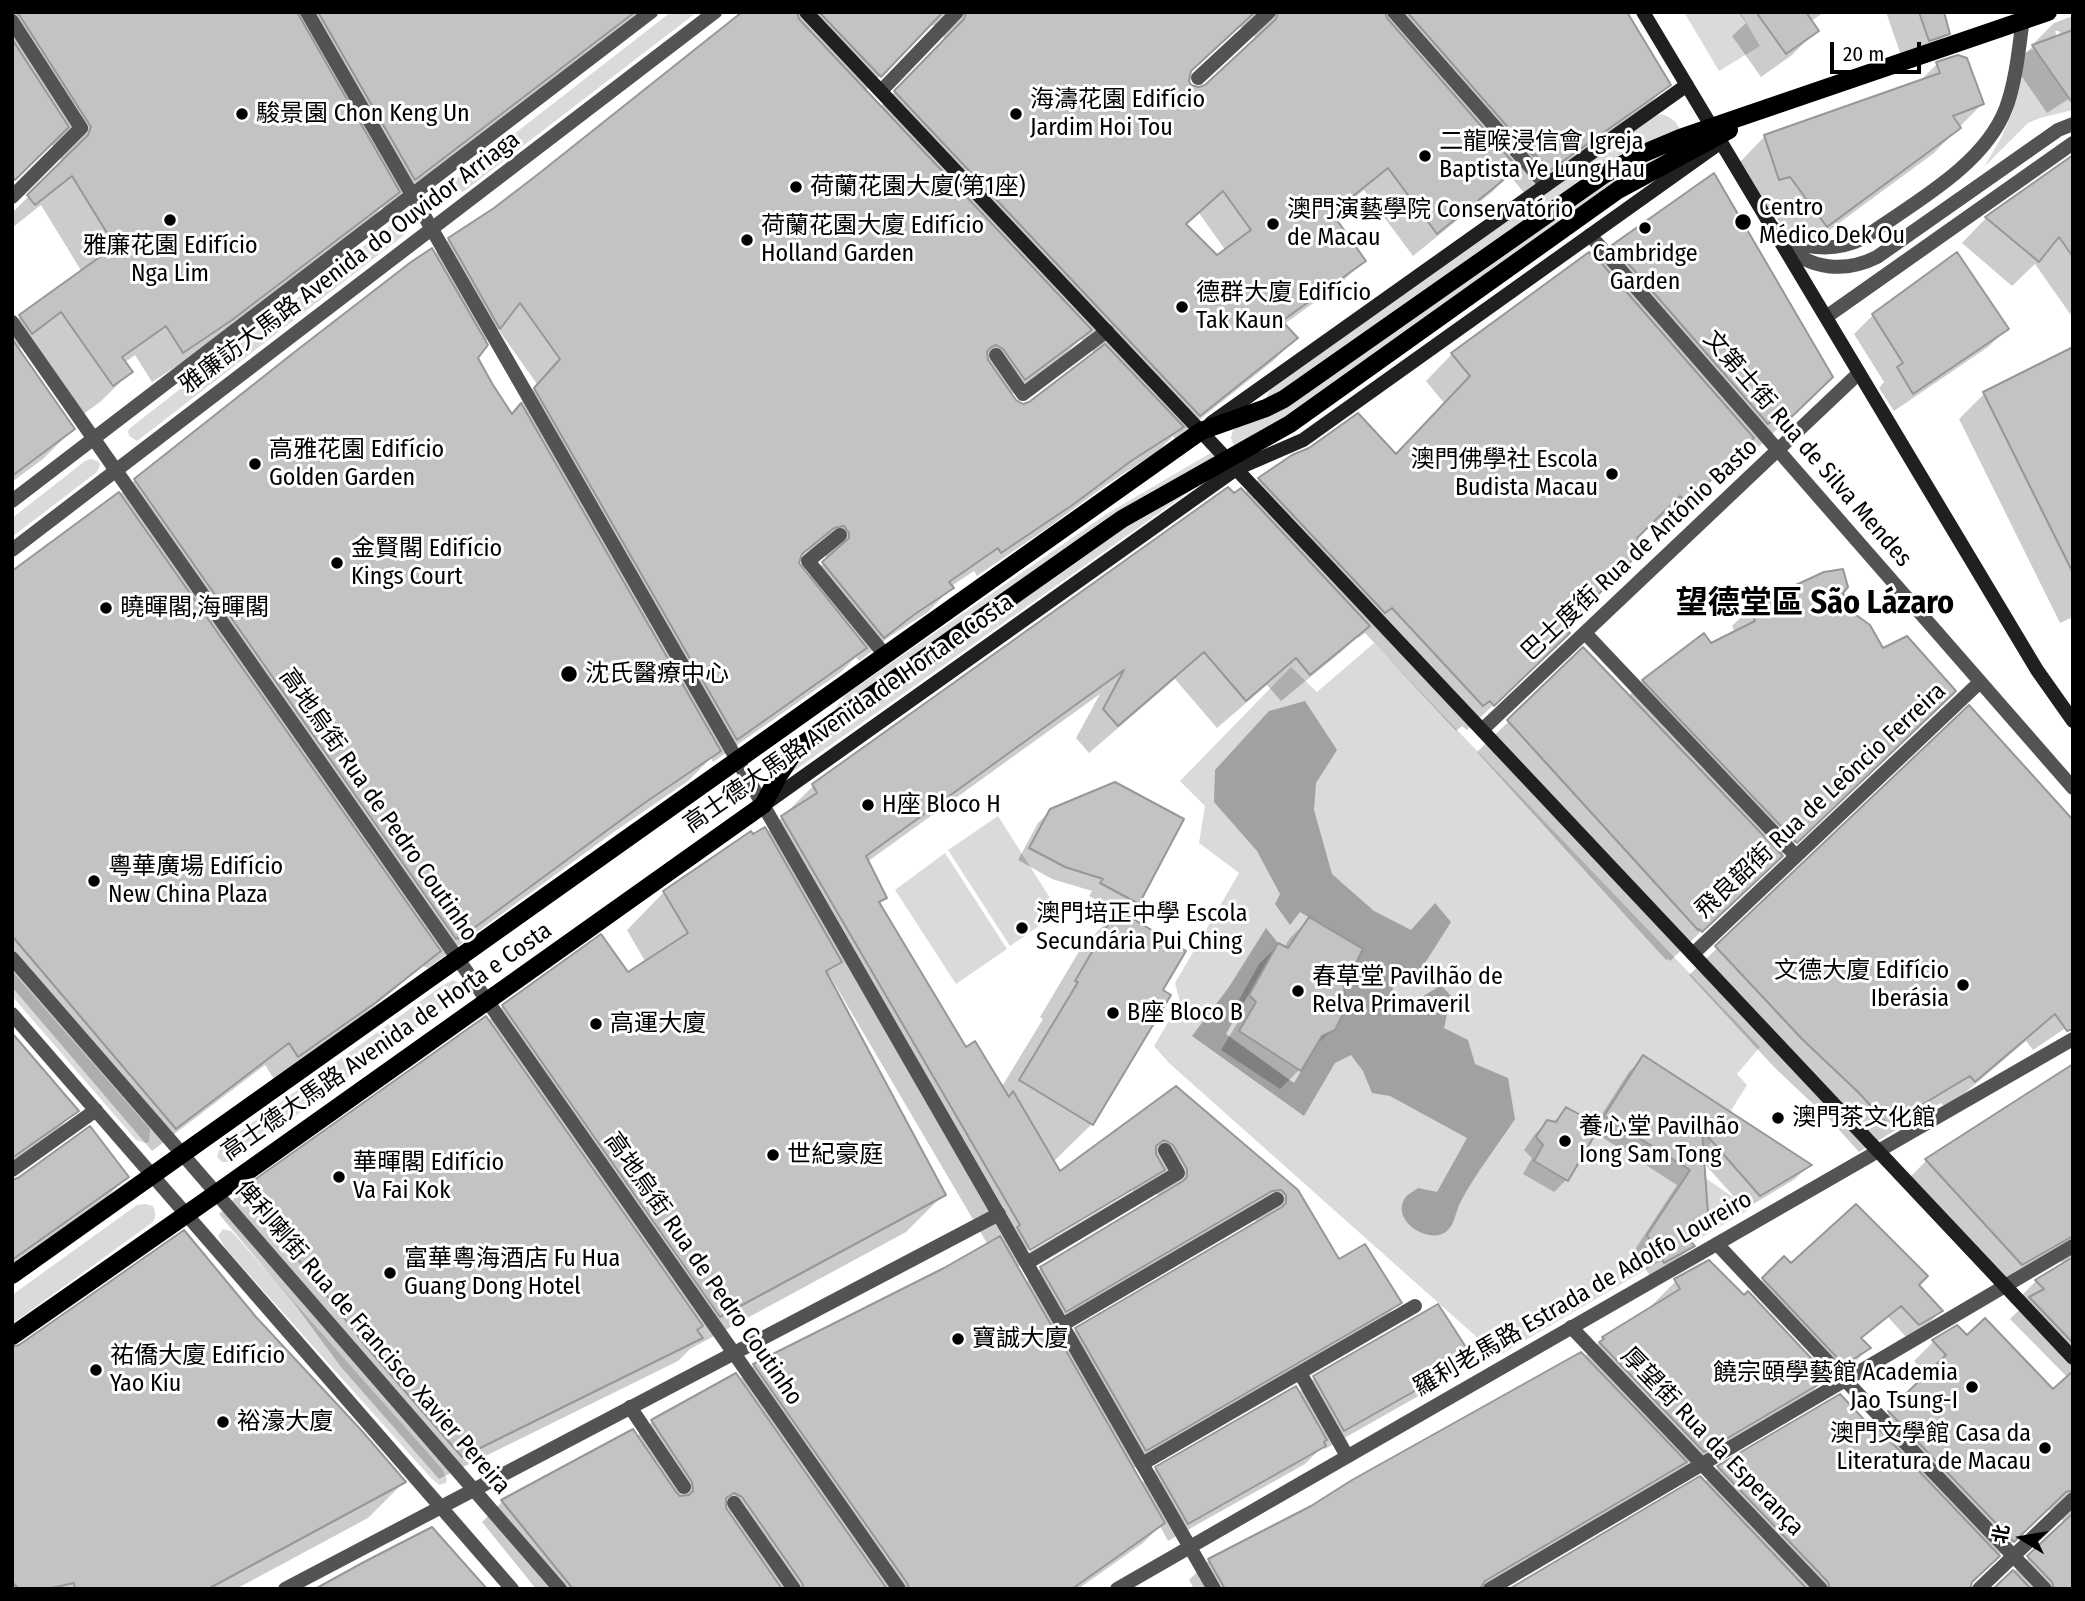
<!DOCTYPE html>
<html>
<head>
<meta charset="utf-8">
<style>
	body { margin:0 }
	#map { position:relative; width:2085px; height:1601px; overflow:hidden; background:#fff; font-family:"Fira Sans Condensed","Noto Sans SC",sans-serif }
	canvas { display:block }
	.frame { position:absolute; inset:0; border:14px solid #000; pointer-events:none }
	.north { position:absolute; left:1987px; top:1503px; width:70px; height:70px; -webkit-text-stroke:5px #fff; paint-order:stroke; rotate:281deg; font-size:19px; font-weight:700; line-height:28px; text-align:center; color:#000 }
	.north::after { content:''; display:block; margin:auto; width:24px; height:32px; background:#000; clip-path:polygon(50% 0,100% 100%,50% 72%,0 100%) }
	.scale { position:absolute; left:1830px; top:42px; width:91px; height:32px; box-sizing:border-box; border:4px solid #000; border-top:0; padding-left:9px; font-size:21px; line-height:24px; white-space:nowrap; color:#000; -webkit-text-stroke:5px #fff; paint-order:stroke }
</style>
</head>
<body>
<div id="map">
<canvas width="2085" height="1601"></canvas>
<div class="frame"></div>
<div class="north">北</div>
<div class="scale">20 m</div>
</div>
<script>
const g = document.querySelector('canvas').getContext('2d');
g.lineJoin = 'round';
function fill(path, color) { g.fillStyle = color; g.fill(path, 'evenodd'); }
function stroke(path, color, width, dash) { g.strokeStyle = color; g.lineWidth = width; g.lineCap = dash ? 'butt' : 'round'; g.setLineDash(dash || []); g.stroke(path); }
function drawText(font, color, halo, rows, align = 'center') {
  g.font = font + ' "Fira Sans Condensed","Noto Sans SC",sans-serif'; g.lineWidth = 6; g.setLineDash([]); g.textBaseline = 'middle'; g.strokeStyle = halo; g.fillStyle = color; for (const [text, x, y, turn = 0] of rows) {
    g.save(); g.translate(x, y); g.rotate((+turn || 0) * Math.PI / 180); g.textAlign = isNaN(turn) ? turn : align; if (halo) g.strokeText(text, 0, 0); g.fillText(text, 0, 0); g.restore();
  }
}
const green = new Path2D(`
	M671,12H697L467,189L463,192L455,188L456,179Z
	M1684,12H1740L1760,46L1719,71Z
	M2035,49L2067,95L2073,92V110L2040,118L2028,123L1984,167L2001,138L2013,111L2022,53Z
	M1660,114C1677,118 1682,128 1682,145L1509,273L1235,449L1231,438L1233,430L1258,415L1270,390L1651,118Z
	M397,223L404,225L406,228L403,236L141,438L137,441L129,436L128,431L130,428L391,225Z
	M1214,451L1227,465L791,773L845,695L1108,513Z
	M90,459L98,461L100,465L97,472L12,537V518L85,461Z
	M1374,643L1760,1047L1737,1074L1747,1085L1694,1170L1750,1209L1498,1356L1169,1063L1154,1046L1180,1002L1175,983L1239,873L1199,843L1205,806L1180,781L1291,667L1317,692Z
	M998,816L1059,912L1010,946L948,850Z
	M945,853L1007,949L956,984L895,890Z
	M12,971L150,1129L149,1142L145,1143L136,1140L12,996Z
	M453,980L459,983L461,990L453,1002L236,1159L230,1162H222L217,1157L219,1150L228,1140L440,987Z
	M145,1204L153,1206C156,1213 156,1216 153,1222L12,1324V1295L137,1205Z
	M223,1229L231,1231L234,1234L442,1469L447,1479L446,1483L439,1485L431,1478L226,1249L218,1236Z`);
const water = new Path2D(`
	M1305,701L1337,750L1316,783L1314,810L1332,874L1374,911L1411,930L1435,903L1451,922L1418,974L1394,980L1390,1008L1397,1015L1410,1012L1414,1002L1441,985L1451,996L1444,1028L1468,1040L1475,1064L1508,1078L1515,1119C1497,1146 1476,1173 1461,1201C1456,1210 1455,1224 1447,1231C1429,1246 1390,1220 1405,1198C1408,1194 1414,1191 1418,1188L1437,1192L1467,1138L1390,1096L1372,1093L1363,1071L1351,1055L1335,1063L1304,1116L1192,1036L1229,987L1266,928L1278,943L1226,1034L1294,1083L1322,1036L1335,1030L1347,1006L1344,987L1362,949L1300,912L1290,925L1275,904L1280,894L1257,851L1214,802L1215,770L1269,711Z`);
const shadow = new Path2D(`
	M12,12H648L384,209L382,207L367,223L200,351L152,382L135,355L124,363L131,372L100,402L82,415L30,341L17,350L73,429L43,459L12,482V324L20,317L82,272L41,205L12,228V213L58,167L61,159L51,143L12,182Z
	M744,12H1624L1669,84L1645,108L1525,194L1511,177L1509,178L1507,177L1492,192L1413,256L1364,190L1332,216L1363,261L1340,284L1283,325L1296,338L1273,361L1175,439L1173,436L1158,451L1106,485L1049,527L977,576L974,571L950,587L951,588L928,612L889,637L859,661L856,657L841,672L713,762L711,758L688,781L611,834L428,968L423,966L350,1026L274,1079L265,1065L152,1151L12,987V573L119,495L135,480L293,355L434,255L449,239L495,209ZM934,25L941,29L944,39L941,44L880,107L865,91L926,28ZM1247,26L1253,30L1255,39L1206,87L1200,89L1190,86L1187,75L1237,28ZM1199,213L1226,251L1216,257L1185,226ZM498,329L537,384L510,415L476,358L484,343ZM1081,339L1095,354L1030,403L1023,405L1014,401L1010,396L1066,353ZM820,549L826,557V561L808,578L797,564L798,559L808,551Z
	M1738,12H1824L1810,22L1816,31L1792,55L1761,77L1732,36L1746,23Z
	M1886,12H1942L1948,33L1923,57L1904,64Z
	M2073,16V96L2047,113L2014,65L2033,46L2036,45L2035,42L2054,23ZM2055,31H2059L2063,43L2059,44Z
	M1937,64L1982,104L1934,153L1801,251L1764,201L1754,204L1740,162L1765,136L1918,83Z
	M2073,157V318L2035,264L2012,286L1962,243L1986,218Z
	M1714,176L1806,402L1754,451L1747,443L1659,528L1653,521L1635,538L1541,660L1467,730L1462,726L1456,731L1365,633L1358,638L1357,637L1340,653L1281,701L1267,685L1217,728L1175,679L1089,753L1076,738L1100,694L867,862L885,898L878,904L965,1049L1001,1088L1043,1019L1040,1017L1081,948L1118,911L1089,896L1092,891L1052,879L1018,860L1038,823L1051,810L1138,903L1125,916L1092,1124L1055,1160L1049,1156L1060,1174L1176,1088L1296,1191L1338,1262L1400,1302L1372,1330L1132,1469L1141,1484L1156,1469L1298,1393L1314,1378L1471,1358L1452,1377L1325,1449L1323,1446L1305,1464L1168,1541L1160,1526L1143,1543L1078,1589H536L482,1522L502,1502L633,1432L636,1437L652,1422L736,1376L739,1380L754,1365L988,1245L830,976L828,977L944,1194L906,1232L690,1349L678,1361L439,1479L341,1367L293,1302L219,1214L241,1192L486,1018L488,1021L503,1006L628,975L646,963L627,930L664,892L753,837L766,833L813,786L1234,495L1244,494L1259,479L1293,457L1395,456L1444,403L1426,381L1452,354L1588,255L1598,262L1613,247ZM1150,1182L1159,1197L1041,1268L1025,1284L1016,1268L1135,1197ZM1133,1187V1191L1023,1256L1022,1253ZM1243,1218H1253L1258,1223L1076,1330L1061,1345L1052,1330Z
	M1873,315L2007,329L1988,347L1894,411L1879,388L1884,382L1854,334Z
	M2073,349V617L2060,623L1959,419L1984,394Z
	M1841,593L1850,614L1937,708L1670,961L1668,959L1666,960L1477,752L1583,650L1628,696L1643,681L1735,633L1732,626L1749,609Z
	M1969,708L2073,1023L2033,1050L2026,1041L1946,1109L1941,1103L1859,1152L1831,1121L1774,1067L1689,975Z
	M1309,919L1342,987L1333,1029L1311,1050L1299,1070L1280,1089L1221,1050L1238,1022L1231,1014L1259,964L1278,945L1284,948L1290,938Z
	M12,1035L76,1111L51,1136L12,1163Z
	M1643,1058L1809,1165L1795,1179L1745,1209L1702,1161L1707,1227L1690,1243L1692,1246L1678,1260L1650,1276L1634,1251L1677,1185L1594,1132L1566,1180L1554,1192L1523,1174L1532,1158L1524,1150L1535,1134L1547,1122L1553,1123L1566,1109L1595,1125L1629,1072Z
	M2073,1066V1589H1996L2061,1526L2063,1523L2061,1513L2054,1509L2044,1512L1970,1583L1968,1589H1513L1704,1483L1718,1468L1839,1397L1871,1430L1927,1376L1914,1361L1934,1341L1966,1338L2053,1392L2068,1378L2010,1319L2022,1307L2016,1301L2036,1281L2062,1265V1262L2056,1257L2001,1284L1906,1181L1926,1161L2038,1087Z
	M127,1177L102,1202L12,1266V1181Z
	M1784,1259L1791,1266L1917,1285L1941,1311L1929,1323L1906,1337L1888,1317L1860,1339L1869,1348L1857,1360L1831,1376L1751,1291Z
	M1676,1281L1824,1380L1788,1416L1663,1483L1483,1589H1194L1189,1580L1209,1560L1311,1508L1584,1357L1603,1339L1642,1315Z
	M255,1318L404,1482L368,1518L236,1589H12V1349Z`);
const building = new Path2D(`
	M16,12H297L400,192L232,320L183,353L166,326L122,357L133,372L113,386L61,312L32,334L19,315L115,246L72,176L35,205L27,195L88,135L91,127L20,16Z
	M318,12H635L415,180Z
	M742,12H797L799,19L1092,330L1025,380L1003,349L996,345L990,348L987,352L988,360L1016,400L1023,404L1029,402L1105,344L1184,427L1131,461L1074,504L1001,553L998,548L949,582L954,588L915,614L884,638L822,562L849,538V533L844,526L834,528L802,554L799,563L867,648L737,740L534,388L560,359L520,303L500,329L448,238L494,208L537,175Z
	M819,12H943L881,77Z
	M966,12H1255L1191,71L1189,81L1191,85L1199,87L1205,85L1276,19L1278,12H1385L1387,18L1518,168L1437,234L1388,168L1332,213L1366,261L1282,321L1298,338L1200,416L894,91L964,19ZM1223,191L1251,230L1217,255L1186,224Z
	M1407,12H1627L1671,85L1549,171L1535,154L1533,156Z
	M1756,12H1806L1819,31L1786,54Z
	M1919,12H1944L1950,34L1929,41Z
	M2073,30V104L2032,45Z
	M12,39L69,127L15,180L12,177Z
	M1958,55L1967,58L1984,104L1953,116L1961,128L1827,227L1790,177L1779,180L1764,135L1940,73L1936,62Z
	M2073,155V257L2059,237L2039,262L1985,217Z
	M1714,173L1833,377L1780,428L1773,419L1768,424L1612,245Z
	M432,248L488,345L478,358L493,385L512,414L521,403L721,751L643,804L459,939L458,937L456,939L134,479L292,354L411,262Z
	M1589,252L1594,258L1596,257L1754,438L1687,503L1680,496L1637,538L1645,547L1568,625L1570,627L1567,630L1570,633L1494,706L1490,701L1483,706L1392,608L1385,613L1258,478L1292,455L1309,448L1358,413L1396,454L1470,376L1451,353Z
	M1957,252L2009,329L1913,394L1897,367L1903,363L1872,314Z
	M12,339L75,429L12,476Z
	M2073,347V573L1983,392Z
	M1228,487L1234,493L1241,488L1370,626L1310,675L1296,658L1246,701L1204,652L1118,726L1103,709L1124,670L866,856L887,898L879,902L966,1047L975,1041L1009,1097L1013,1091L1060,1171L1176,1086L1298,1190L1339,1259L1365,1244L1402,1303L1146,1451L1075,1328L1282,1207L1286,1203V1195L1281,1190L1272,1191L1066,1312L1040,1267L1183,1181L1187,1177V1169L1173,1145L1164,1140L1156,1146V1154L1165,1170L1030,1250L1017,1227L1020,1225L781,816L817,793L812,784Z
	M119,492L441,951L375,1003L298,1057L289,1043L176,1129L12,936V571Z
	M1843,569L1848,587L1843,593L1852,612L1870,625L1883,648L1907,636L1956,691L1797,843L1642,680L1704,633L1711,643L1755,621L1748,607L1824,572Z
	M1583,647L1783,856L1702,932L1699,929L1698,930L1507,720Z
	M1969,705L2073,820V1029L2067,1031L2055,1014L1975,1082L1970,1076L1888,1125L1859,1093L1802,1039L1715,946Z
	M1115,782L1184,819L1139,904L1100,883L1103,879L1065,867L1029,848L1050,809Z
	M765,827L842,962L826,971L946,1195L720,1317L502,1005L601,934L628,972L688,933L663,891L751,831L753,834Z
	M1117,909L1186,951L1163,990L1171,995L1093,1125L1019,1080L1078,982L1075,981Z
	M1309,917L1363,949L1344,987L1347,1006L1335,1030L1322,1036L1301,1071L1239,1031L1256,1002L1249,995L1278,943L1288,948Z
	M486,1016L703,1326L697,1330L703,1338L462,1457L364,1344L315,1280L240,1190Z
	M12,1033L79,1111L12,1158Z
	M1643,1055L1812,1165L1760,1196L1702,1130L1709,1228L1689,1240L1695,1246L1664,1263L1647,1235L1690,1170L1604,1116Z
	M2073,1064V1236L2022,1265L1925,1159Z
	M1566,1107L1600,1126L1568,1181L1534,1161L1543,1145L1536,1137L1547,1120L1556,1122Z
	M90,1126L129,1177L12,1260V1180L18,1178Z
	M1856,1204L1928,1276L1919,1285L1943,1311L1919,1325L1901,1306L1861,1338L1871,1348L1844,1365L1762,1278L1784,1256L1791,1263Z
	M184,1230L256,1317L362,1431L406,1482L208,1589H75L74,1583L47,1589H19L12,1582V1347L19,1345Z
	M1000,1236L1165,1523L1072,1589H909L907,1583L753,1364L944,1268Z
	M2073,1257V1343L2029,1297L2044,1289L2035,1280Z
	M1709,1260L1744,1295L1748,1291L1827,1375L1823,1377L1826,1380L1704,1452L1599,1342L1604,1339L1602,1337L1680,1289L1674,1279Z
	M1438,1304L1473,1358L1344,1431L1313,1376Z
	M1985,1318L2053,1389L2073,1371V1490L2066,1492L2014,1542L1888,1411L1946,1355L1932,1340L1957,1325L1967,1335Z
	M1581,1352L1687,1462L1485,1581L1480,1589H1225L1208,1559L1311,1506L1352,1480Z
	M736,1373L887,1589H804L802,1583L742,1497L734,1493L726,1498V1508L782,1589H573L501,1500L633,1429L676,1492L680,1496L689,1495L693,1491L692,1482L651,1420Z
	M1296,1386L1327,1440L1324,1442L1326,1446L1188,1524L1155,1467Z
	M1840,1394L1871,1427L1874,1424L2000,1556L1972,1582L1970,1589H1830L1828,1582L1717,1466Z
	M1700,1476L1807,1589H1509Z
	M2073,1513V1589H2054L2052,1582L2027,1556Z
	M432,1527L487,1589H315L364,1562Z
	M2013,1570L2031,1589H1993Z`);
const pedestrian = new Path2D(`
	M881,91L957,12
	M996,355L1023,394L1107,331
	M840,535L808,561L885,655
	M630,1407L684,1487`);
const minor = new Path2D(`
	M1394,12L1546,185
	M12,21L81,128L12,197
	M1198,78L1269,12
	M1772,227C1799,251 1833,253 1864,238C1913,203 1984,166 2006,108C2017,78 2019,44 2024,12
	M1590,235L2073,788
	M1784,244C1810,270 1845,273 1877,257L2058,130L2073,124
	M1826,317L2073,143
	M12,322L899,1589
	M1585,633L1796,856
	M1482,730L1859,373
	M1693,954L1980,682
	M12,1170L96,1110
	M1717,1244L1845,1380L2045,1589
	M1027,1263L1178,1173L1165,1150
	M1062,1325L1277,1199
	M1571,1327L1821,1589
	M1300,1373L1347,1456
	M1142,1464L1415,1306
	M734,1503L794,1589
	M285,1589L999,1214
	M1490,1589L2073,1246`);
const tertiary = new Path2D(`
	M307,12L1214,1589
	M12,501L651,12
	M12,550L715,12
	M12,958L560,1589
	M12,1014L512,1589
	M1117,1589L2073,1039
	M1979,1589L2073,1499`);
const secondary = new Path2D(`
	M806,12L2073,1358
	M1643,12L2037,670L2073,721
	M1211,423L1687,85
	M765,804L1236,469L1303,440L1721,142`);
const primary = new Path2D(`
	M12,1275L1201,431L1266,408L1284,399L1605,174L1642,154L1680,138L1732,120L2048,12
	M12,1336L217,1193L763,805L779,775L797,748L1122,519L1290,424L1618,190L1729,130`);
const markers = [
	[242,114,7,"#000"],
	[1016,114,7,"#000"],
	[1425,156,7,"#000"],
	[796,187,7,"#000"],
	[170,220,7,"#000"],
	[1743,222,9,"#000"],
	[1273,224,7,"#000"],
	[1645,228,7,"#000"],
	[747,240,7,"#000"],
	[1182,307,7,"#000"],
	[255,464,7,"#000"],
	[1612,474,7,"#000"],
	[337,563,7,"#000"],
	[106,608,7,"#000"],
	[569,674,9,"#000"],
	[868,805,7,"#000"],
	[94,881,7,"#000"],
	[1022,928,7,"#000"],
	[1963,985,7,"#000"],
	[1298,991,7,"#000"],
	[1113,1013,7,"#000"],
	[596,1024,7,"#000"],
	[1778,1118,7,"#000"],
	[1565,1141,7,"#000"],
	[773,1155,7,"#000"],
	[339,1177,7,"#000"],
	[390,1273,7,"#000"],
	[958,1339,7,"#000"],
	[96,1370,7,"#000"],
	[1972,1387,7,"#000"],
	[223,1422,7,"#000"],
	[2045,1448,7,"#000"]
];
const poiNames = [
	["海濤花園 Edifício",1030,100],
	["Jardim Hoi Tou",1030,128],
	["駿景園 Chon Keng Un",256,114],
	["二龍喉浸信會 Igreja",1439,142],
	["Baptista Ye Lung Hau",1439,170],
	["荷蘭花園大廈(第1座)",810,187],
	["Centro",1759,208],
	["Médico Dek Ou",1759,236],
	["澳門演藝學院 Conservatório",1287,210],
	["de Macau",1287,238],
	["荷蘭花園大廈 Edifício",761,226],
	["Holland Garden",761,254],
	["雅廉花園 Edifício",170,246,"center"],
	["Nga Lim",170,274,"center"],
	["Cambridge",1645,254,"center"],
	["Garden",1645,282,"center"],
	["德群大廈 Edifício",1196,293],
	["Tak Kaun",1196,321],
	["高雅花園 Edifício",269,450],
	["Golden Garden",269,478],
	["澳門佛學社 Escola",1598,460,"right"],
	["Budista Macau",1598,488,"right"],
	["金賢閣 Edifício",351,549],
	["Kings Court",351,577],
	["曉暉閣,海暉閣",120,608],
	["沈氏醫療中心",585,674],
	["H座 Bloco H",882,805],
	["粵華廣場 Edifício",108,867],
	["New China Plaza",108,895],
	["澳門培正中學 Escola",1036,914],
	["Secundária Pui Ching",1036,942],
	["文德大廈 Edifício",1949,971,"right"],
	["Iberásia",1949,999,"right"],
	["春草堂 Pavilhão de",1312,977],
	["Relva Primaveril",1312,1005],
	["B座 Bloco B",1127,1013],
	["高運大廈",610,1024],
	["澳門茶文化館",1792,1118],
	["養心堂 Pavilhão",1579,1127],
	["Iong Sam Tong",1579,1155],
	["世紀豪庭",787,1155],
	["華暉閣 Edifício",353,1163],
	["Va Fai Kok",353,1191],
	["富華粵海酒店 Fu Hua",404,1259],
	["Guang Dong Hotel",404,1287],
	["寶誠大廈",972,1339],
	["祐僑大廈 Edifício",110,1356],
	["Yao Kiu",110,1384],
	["饒宗頤學藝館 Academia",1958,1373,"right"],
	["Jao Tsung-I",1958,1401,"right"],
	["裕濠大廈",237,1422],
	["澳門文學館 Casa da",2031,1434,"right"],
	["Literatura de Macau",2031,1462,"right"]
];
const streetNames = [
	["雅廉訪大馬路 Avenida do Ouvidor Arriaga",350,263,-37],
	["文第士街 Rua de Silva Mendes",1807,449,49],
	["巴士度街 Rua de António Basto",1640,550,-43],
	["高士德大馬路 Avenida de Horta e Costa",849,714,-35],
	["飛良韶街 Rua de Leôncio Ferreira",1821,801,-43],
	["高地烏街 Rua de Pedro Coutinho",378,805,55],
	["高士德大馬路 Avenida de Horta e Costa",387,1042,-35],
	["高地烏街 Rua de Pedro Coutinho",703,1269,55],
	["羅利老馬路 Estrada de Adolfo Loureiro",1583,1294,-30],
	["俾利喇街 Rua de Francisco Xavier Pereira",372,1338,49],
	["厚望街 Rua da Esperança",1712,1442,46]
];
const districtNames = [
	["望德堂區 São Lázaro",1815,604]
];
fill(green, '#dadada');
fill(water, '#a1a1a1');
fill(shadow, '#0003');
fill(building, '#c3c3c3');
stroke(building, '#979797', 2);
stroke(pedestrian, '#535353', 14);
stroke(minor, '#535353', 14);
stroke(tertiary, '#535353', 14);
stroke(secondary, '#202020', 14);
stroke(primary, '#000', 18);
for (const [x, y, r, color] of markers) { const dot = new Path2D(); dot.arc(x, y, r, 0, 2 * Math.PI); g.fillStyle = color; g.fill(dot); stroke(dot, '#fff', 2.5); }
drawText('24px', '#000', '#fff', poiNames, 'left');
drawText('24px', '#000', '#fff', streetNames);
drawText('bold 32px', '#000', '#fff', districtNames);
</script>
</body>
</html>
